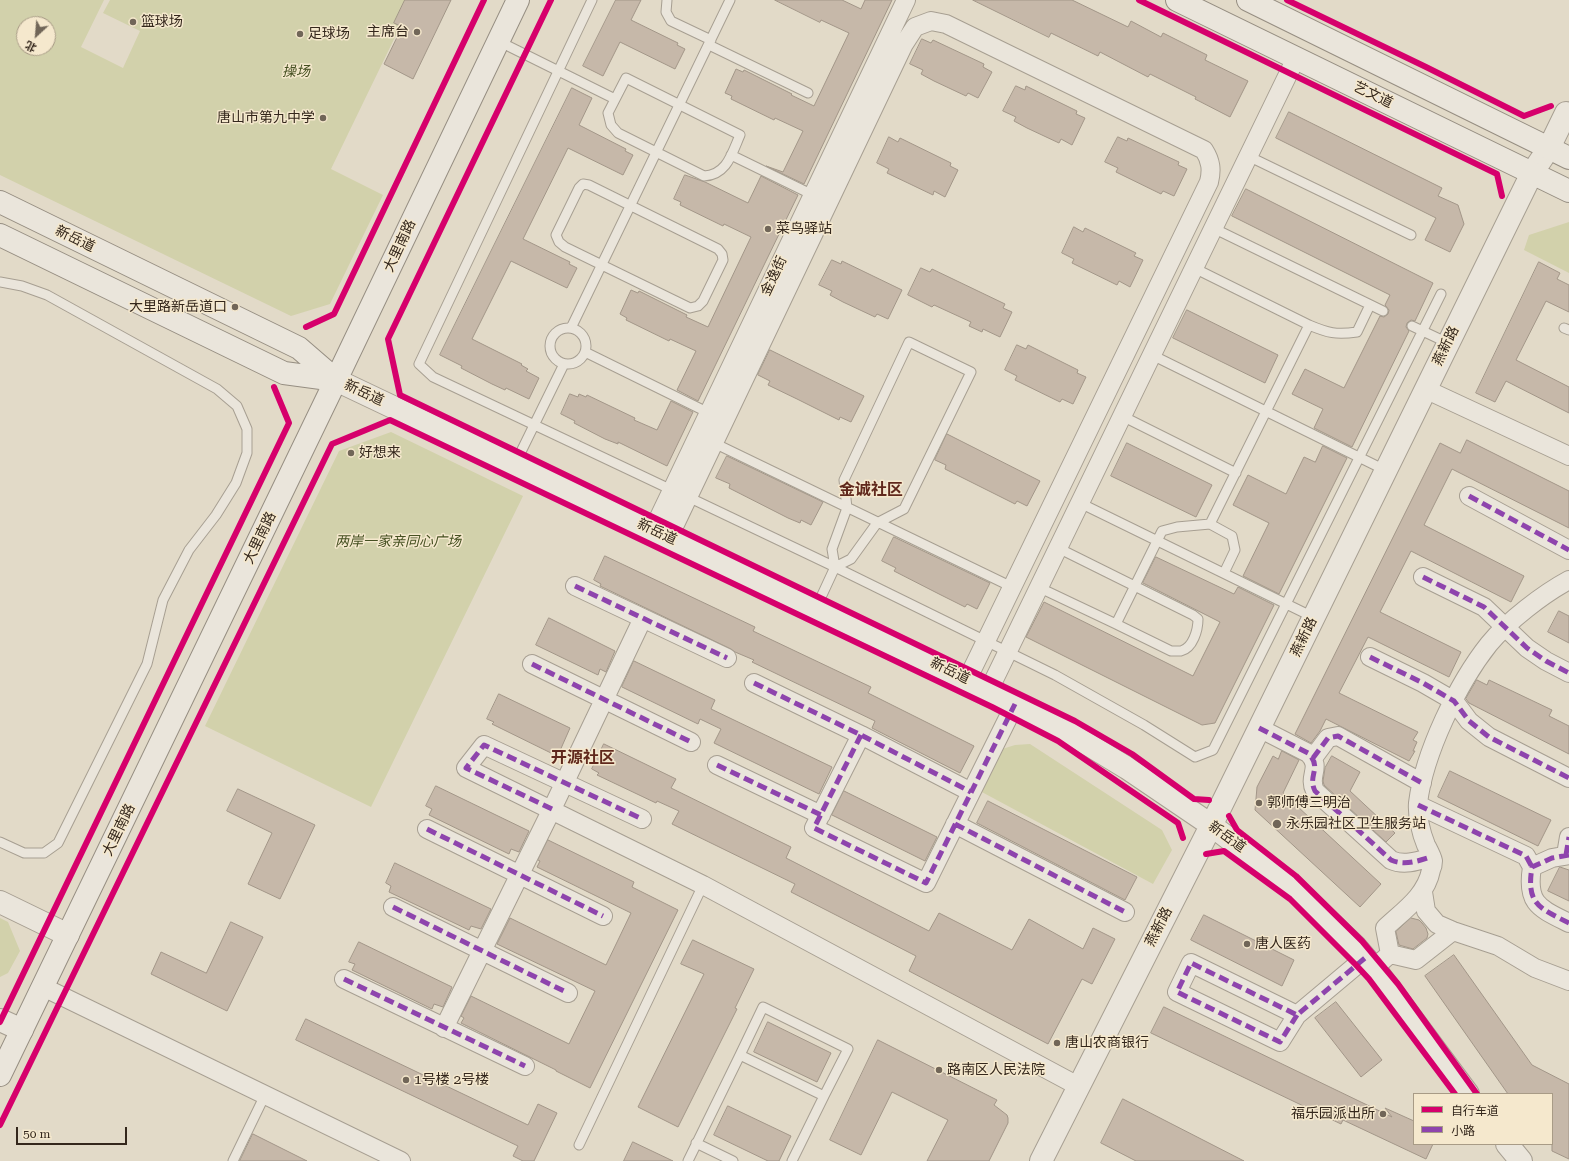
<!DOCTYPE html>
<html>
<head>
<meta charset="utf-8">
<style>
	body { margin:0 }
	#map { position:relative; width:1569px; height:1161px; overflow:hidden; background:#e2dac8; font-family:"Roboto Serif","Noto Sans SC",serif }
	canvas { display:block }
	.legend { position:absolute; left:1413px; top:1093px; width:140px; height:52px; box-sizing:border-box; background:#f5e8cd; border:1px solid #a89b86; margin:0; padding:5px 7px; list-style:none; font-size:12px; color:#34271c }
	.legend li { display:flex; align-items:center; gap:8px; height:20px }
	.legend b { width:20px; border:1px solid #a89b86 }
	.north { position:absolute; left:16px; top:16px; width:40px; height:40px; box-sizing:border-box; background:#f5e8cd; border:1px solid #a89b86; border-radius:50%; rotate:206deg; font-size:11px; font-weight:700; line-height:16px; text-align:center; color:#34271c }
	.north::after { content:''; display:block; margin:auto; width:14px; height:18px; background:#716658; clip-path:polygon(50% 0,100% 100%,50% 72%,0 100%) }
	.scale { position:absolute; left:16px; top:1127px; width:111px; height:18px; box-sizing:border-box; border:2px solid #34271c; border-top:0; padding-left:5px; font-size:12px; line-height:14px; white-space:nowrap; color:#34271c; -webkit-text-stroke:3px #f5e8cd; paint-order:stroke }
</style>
</head>
<body>
<div id="map">
<canvas width="1569" height="1161"></canvas>
<ul class="legend">
<li><b style="height:5px;background:#d6006c"></b>自行车道</li>
<li><b style="height:5px;background:#8e44ad"></b>小路</li>
</ul>
<div class="north">北</div>
<div class="scale">50 m</div>
</div>
<script>
const g = document.querySelector('canvas').getContext('2d');
g.lineJoin = 'round';
function fill(path, color) { g.fillStyle = color; g.fill(path, 'evenodd'); }
function stroke(path, color, width, dash) { g.strokeStyle = color; g.lineWidth = width; g.lineCap = dash ? 'butt' : 'round'; g.setLineDash(dash || []); g.stroke(path); }
function drawText(font, color, halo, rows, align = 'center') {
  g.font = font + ' "Roboto Serif","Noto Sans SC",serif'; g.lineWidth = 3; g.setLineDash([]); g.textBaseline = 'middle'; g.strokeStyle = halo; g.fillStyle = color; for (const [text, x, y, turn = 0] of rows) {
    g.save(); g.translate(x, y); g.rotate((+turn || 0) * Math.PI / 180); g.textAlign = isNaN(turn) ? turn : align; if (halo) g.strokeText(text, 0, 0); g.fillText(text, 0, 0); g.restore();
  }
}
const green = new Path2D(`
	M0,0H104L81,47L123,68L140,31L103,13L110,0H413L331,169L383,195L330,304L291,316L0,175ZM24,24H48V48H24Z
	M1569,222V273L1524,250L1529,235Z
	M391,432L523,496L371,807L205,726L339,451Z
	M1030,744L1162,830L1172,850L1153,884L980,791L999,750L1015,745Z
	M0,918L8,922L20,951L8,973L0,977Z`);
const building = new Path2D(`
	M405,0H451L413,79L384,64L402,27L394,23Z
	M616,0H641L631,20L678,43L677,45L685,49L675,69L620,42L603,76L583,66Z
	M775,0H842L861,9L865,0H892L804,184L766,166L783,172L803,131L775,118L774,120L731,99L732,96L725,93L736,69L743,72L744,70L792,94L791,95L814,106L849,33L821,20L820,22Z
	M973,0H1072L1128,27L1131,21L1161,37L1163,33L1207,55L1205,60L1248,81L1230,117L1195,99L1196,97L1150,74L1148,77L1100,52L1098,56L1051,33L1049,37Z
	M922,39L931,43L933,40L984,64L983,67L992,72L978,98L968,93L966,96L934,81L921,74L923,70L910,64Z
	M1016,86L1025,90L1026,86L1077,111L1076,114L1085,118L1072,145L1061,139L1059,143L1027,128L1014,121L1016,117L1003,111Z
	M572,88L592,98L579,125L626,149L625,151L633,155L623,175L568,148L523,239L570,262L569,264L577,268L567,288L511,261L472,339L522,364L521,365L528,369L526,371L539,378L529,399L506,388L505,390L492,384L461,368L462,366L440,355Z
	M1289,112L1442,188L1438,196L1458,205L1464,224L1450,252L1425,240L1436,218L1276,138Z
	M889,137L898,142L900,138L951,163L950,166L958,170L945,197L934,191L933,195L887,173L889,169L877,163Z
	M1118,137L1127,141L1128,138L1179,162L1178,165L1187,169L1174,196L1163,191L1161,194L1116,172L1118,168L1105,162Z
	M685,175L705,182L748,203L761,176L798,195L698,401L677,390L696,351L670,339L669,341L626,320L627,318L620,314L631,290L638,293L639,291L687,315L686,317L708,327L751,237L724,224L723,226L680,205L681,202L674,199Z
	M1246,189L1433,283L1415,321L1411,320L1407,323L1406,327L1409,331L1352,447L1314,428L1323,409L1292,394L1305,369L1344,388L1380,316L1384,317L1388,314L1389,310L1385,305L1390,295L1232,216Z
	M1074,227L1083,232L1085,228L1136,253L1134,256L1143,260L1130,287L1119,281L1117,285L1072,263L1074,259L1062,253Z
	M832,260L841,264L842,261L902,290L888,319L877,314L875,317L843,302L830,295L832,291L819,285Z
	M1539,262L1560,273L1557,279L1569,285V312L1546,301L1516,360L1569,387V413L1506,381L1495,402L1476,393Z
	M921,268L930,272L932,269L1005,304L1003,308L1012,312L1000,337L983,329L982,332L969,326L971,322L934,305L932,307L908,295Z
	M1187,310L1278,355L1265,383L1173,338Z
	M1017,345L1026,349L1028,345L1078,370L1077,373L1086,377L1073,404L1062,399L1060,402L1015,380L1017,376L1005,370Z
	M770,350L864,396L851,422L840,417L839,420L797,399L768,385L770,381L758,375Z
	M570,394L578,397L579,394L586,397L587,395L635,418L634,420L657,430L671,401L693,412L667,466L618,442V444L605,439L574,423L575,421L561,414Z
	M947,434L1040,481L1027,506L1017,501L1015,504L945,469L946,465L935,460Z
	M1467,440L1569,491V528L1452,469L1424,525L1524,576L1511,602L1411,551L1380,612L1461,652L1449,677L1368,637L1339,693L1418,732L1413,740L1417,742L1413,751H1415L1409,761L1326,719L1320,731L1311,743L1295,734L1440,443L1460,453Z
	M1127,443L1212,485L1196,517L1111,476Z
	M1323,446L1347,458L1279,594L1243,576L1269,523L1233,505L1248,475L1286,494L1304,457L1315,462Z
	M727,456L823,502L811,525L801,520L800,523L788,518L729,488L730,484L716,478Z
	M894,537L990,583L977,609L967,604L965,607L939,594L894,571L896,568L882,561Z
	M605,556L755,627L753,631L871,687L868,693L974,746L960,773L872,728L875,721L752,662L754,660L735,652L731,649L600,586L601,584L594,580Z
	M1156,557L1234,594L1238,587L1274,605L1215,723L1202,725L1026,637L1044,602L1193,676L1220,622L1143,583Z
	M1559,611L1569,616V643L1548,632Z
	M549,618L615,651L606,672L600,669L598,675L536,645Z
	M634,661L715,700L711,709L832,767L819,794L714,743L721,729L700,719L698,724L622,687Z
	M1477,680L1487,685L1489,680L1552,710L1549,716L1569,726V754L1469,703L1466,699Z
	M499,694L570,728L559,753L552,750L551,753L492,724L494,722L487,719Z
	M604,744L676,779L671,788L791,847L786,858L929,931L939,913L1012,950L1029,919L1083,949L1093,928L1115,939L1092,984L1082,979L1048,1044L909,971L916,956L791,892L795,884L672,824L679,811L657,801L656,803L597,775L599,773L592,769Z
	M1282,751L1299,760L1283,793L1381,884L1360,907L1255,810L1257,787L1273,756L1278,759Z
	M1332,756L1360,772L1350,791L1395,833L1386,842L1324,785L1323,781L1325,768Z
	M1450,771L1551,820L1538,846L1438,797Z
	M436,786L529,831L519,852L511,849L509,854L429,815L432,809L426,806Z
	M238,789L315,825L280,899L248,884L272,833L227,811Z
	M844,791L937,837L925,861L832,815Z
	M988,801L1137,877L1125,900L977,823Z
	M548,840L634,882L632,887L678,910L590,1088L556,1071V1070L461,1023L464,1018L461,1016L471,996L569,1044L595,991L497,944L510,918L606,965L631,913L537,867L540,861L538,860Z
	M395,863L491,909L481,929L471,926L469,930L389,892L391,886L386,883Z
	M1560,867L1569,870V901L1548,891Z
	M1204,915L1294,960L1282,986L1191,940Z
	M1411,918L1419,920L1422,923L1426,928L1428,934L1427,938L1413,949L1399,945L1396,932Z
	M231,922L263,937L227,1011L151,974L161,952L206,973Z
	M693,940L754,969L735,1008L737,1009L678,1127L638,1107L704,974L681,964Z
	M359,942L452,987L443,1007L434,1004L432,1009L352,970L355,964L349,962Z
	M1454,955L1532,1065L1569,1084V1159L1552,1151V1094H1508L1425,976Z
	M1336,1002L1382,1060L1361,1077L1315,1018Z
	M1164,1007L1392,1117L1385,1108L1414,1121V1144H1433L1426,1159L1343,1120L1341,1124L1151,1033Z
	M306,1019L528,1125L538,1104L557,1113L534,1161H523L513,1156L518,1146L296,1040Z
	M768,1022L831,1053L817,1082L754,1052Z
	M878,1040L997,1100L994,1105L1007,1115L1008,1118V1123L989,1161H927L948,1120L892,1092L861,1155L830,1140Z
	M1123,1099L1244,1161H1136L1101,1143Z
	M728,1106L791,1136L779,1161H768L714,1135Z
	M253,1134L307,1161H240Z
	M633,1142L673,1161H624Z`);
const service = new Path2D(`
	M592,0L419,364L433,377L674,491
	M667,0L666,12L671,21L711,40
	M498,41L615,99
	M709,45L808,93
	M626,78L740,135C732,153 727,175 704,176L618,133L611,125L608,113Z
	M731,155L813,195
	M1248,156L1411,235
	M583,184L589,185L718,249L722,254L723,260L703,301L698,306L690,308L565,247L559,242L556,235L579,188Z
	M1213,228L1383,311
	M1194,268L1309,325C1328,333 1336,335 1357,332L1370,305
	M0,282L22,286L47,295L217,389L237,406L247,429V453L236,483L216,515L189,550L163,600L147,664L58,843L44,853H24L0,842
	M1412,326L1448,343
	M550 346a18 18 0 1 1 36 0a18 18 0 1 1-36 0Z
	M571,328L730,0
	M1564,328L1569,330
	M909,342L971,372L904,509L877,523L851,559L835,567L832,549L847,508L844,480Z
	M585,352L709,413
	M1152,355L1385,470
	M1122,416L1236,473
	M714,443L1012,587
	M515,464L564,364
	M686,496L835,567L1055,675L1144,725L1195,757L1213,750L1441,294
	M1080,503L1313,617
	M1210,524L1232,536L1235,550L1224,573
	M1058,548L1193,615L1198,619C1198,630 1193,648 1181,651C1178,651 1174,651 1171,651L1116,624
	M1038,587L1116,624L1162,531L1177,527L1210,524L1309,325
	M816,608L835,567
	M740,1055L763,1007L848,1049L824,1096
	M696,1143L733,1161
	M579,1145L703,885
	M233,1161L265,1095
	M688,1161L740,1055L824,1096L792,1161`);
const minor = new Path2D(`
	M1425,389L1569,456
	M1469,496L1569,550
	M653,530L906,0
	M669,537L904,44L915,27L931,21L946,24L1204,150C1211,161 1212,170 1209,182L967,680
	M1423,577L1484,607L1527,648L1546,661L1569,673
	M575,586L727,658
	M1370,657L1423,683L1454,701L1469,721L1489,737L1569,778
	M532,664L691,742
	M754,683L861,735L971,792
	M989,690L1296,58
	M1259,728L1308,753C1323,768 1307,775 1315,791L1391,860C1404,866 1418,861 1431,857
	M861,735L814,828L926,883L1015,704
	M1313,758L1328,738L1338,736L1422,783
	M717,765L821,815
	M1418,805L1526,856L1532,867
	M642,819L484,745L466,768L703,885L1078,1086
	M955,824L1125,912
	M427,829L603,916
	M1566,855L1569,837
	M1569,855L1552,858L1532,867C1526,904 1539,908 1569,923
	M1423,892L1426,911L1437,924L1453,931L1498,946L1535,968L1569,981
	M393,907L568,993
	M1390,954L1385,928C1403,911 1426,896 1431,870C1432,868 1433,864 1433,861C1432,856 1428,849 1426,845C1421,833 1417,816 1418,803C1424,753 1458,683 1489,644C1508,621 1543,594 1569,580
	M1382,961L1390,954L1416,960L1453,931
	M344,979L525,1066
	M43,987L401,1161
	M1297,1015L1280,1042L1177,992L1191,963L1297,1015L1365,958
	M444,1028L552,809L643,618`);
const tertiary = new Path2D(`
	M336,380L967,680L1066,731L1127,768L1211,825L1295,889L1356,947L1375,969L1468,1094
	M0,902L68,935
	M0,1020L22,1030
	M1507,1144L1521,1161
	M1041,1161L1220,808L1532,173L1549,148L1566,113`);
const secondary = new Path2D(`
	M1177,0L1569,191
	M1248,0L1569,158
	M0,202L299,348L336,380
	M0,235L284,373L336,380
	M0,1075L336,380L518,0`);
const quiet = new Path2D(`
	M1469,496L1569,550
	M1423,577L1484,607L1527,648L1546,661L1569,673
	M575,586L727,658
	M1370,657L1423,683L1454,701L1469,721L1489,737L1569,778
	M532,664L691,742
	M754,683L861,735L971,792
	M1259,728L1308,753C1323,768 1307,775 1315,791L1391,860C1404,866 1418,861 1431,857
	M861,735L814,828L926,883L1015,704
	M1313,758L1328,738L1338,736L1422,783
	M717,765L821,815
	M1418,805L1526,856L1532,867
	M552,809L466,768L484,745L642,819
	M955,824L1125,912
	M427,829L603,916
	M1566,855L1569,837
	M1569,855L1552,858L1532,867C1526,904 1539,908 1569,923
	M393,907L568,993
	M344,979L525,1066
	M1297,1015L1280,1042L1177,992L1191,963L1297,1015L1365,958`);
const cycleway = new Path2D(`
	M551,0L388,339L400,395L1075,721L1132,754L1194,799L1209,800
	M1139,0L1497,174L1502,196
	M1287,0L1426,67L1524,116L1551,106
	M306,327L334,314L484,0
	M1229,816L1237,830L1296,876L1362,941L1398,984L1477,1094
	M1206,854L1224,851L1290,899L1356,965L1369,979L1455,1094
	M0,1022L289,423L274,387
	M0,1125L332,444L390,420L992,707L1058,741L1178,823L1183,838`);
const markers = [
	[133,22,4,"#716658"],
	[417,32,4,"#716658"],
	[300,34,4,"#716658"],
	[323,118,4,"#716658"],
	[768,229,4,"#716658"],
	[235,307,4,"#716658"],
	[351,453,4,"#716658"],
	[1259,803,4,"#716658"],
	[1277,824,5,"#716658"],
	[1247,944,4,"#716658"],
	[1057,1043,4,"#716658"],
	[939,1070,4,"#716658"],
	[406,1080,4,"#716658"],
	[1383,1114,4,"#716658"]
];
const poiNames = [
	["篮球场",141,22],
	["主席台",409,32,"right"],
	["足球场",308,34],
	["唐山市第九中学",315,118,"right"],
	["菜鸟驿站",776,229],
	["大里路新岳道口",227,307,"right"],
	["好想来",359,453],
	["郭师傅三明治",1267,803],
	["永乐园社区卫生服务站",1286,824],
	["唐人医药",1255,944],
	["唐山农商银行",1065,1043],
	["路南区人民法院",947,1070],
	["1号楼 2号楼",414,1080],
	["福乐园派出所",1375,1114,"right"]
];
const parkNames = [
	["操场",296,72],
	["两岸一家亲同心广场",398,542]
];
const streetNames = [
	["艺文道",1373,95,26],
	["新岳道",75,239,26],
	["大里南路",400,246,-65],
	["金逸街",774,276,-65],
	["燕新路",1446,346,-64],
	["新岳道",364,393,25],
	["新岳道",657,532,25],
	["大里南路",260,538,-64],
	["燕新路",1304,637,-64],
	["新岳道",950,671,26],
	["大里南路",119,830,-64],
	["新岳道",1227,837,36],
	["燕新路",1159,927,-63]
];
const quarterNames = [
	["金诚社区",871,490],
	["开源社区",583,758]
];
fill(green, '#d2d1ab');
fill(building, '#c6b8a9');
stroke(building, '#a29688', 1);
stroke(service, '#a79f92', 11);
stroke(minor, '#a79f92', 20);
stroke(tertiary, '#a79f92', 24);
stroke(secondary, '#968e82', 24);
stroke(service, '#eae5db', 9);
stroke(minor, '#eae5db', 18);
stroke(tertiary, '#eae5db', 22);
stroke(secondary, '#eae5db', 22);
stroke(quiet, '#8e44ad', 5, [10, 5]);
stroke(cycleway, '#d6006c', 6);
for (const [x, y, r, color] of markers) { const dot = new Path2D(); dot.arc(x, y, r, 0, 2 * Math.PI); g.fillStyle = color; g.fill(dot); stroke(dot, '#f5e8cd', 1.5); }
drawText('14px', '#34271c', '#f5e8cd', poiNames, 'left');
drawText('italic 14px', '#465122', '#f5e8cd', parkNames);
drawText('14px', '#34271c', '#f5e8cd', streetNames);
drawText('bold 16px', '#60281c', '#f5e8cd', quarterNames);
</script>
</body>
</html>
